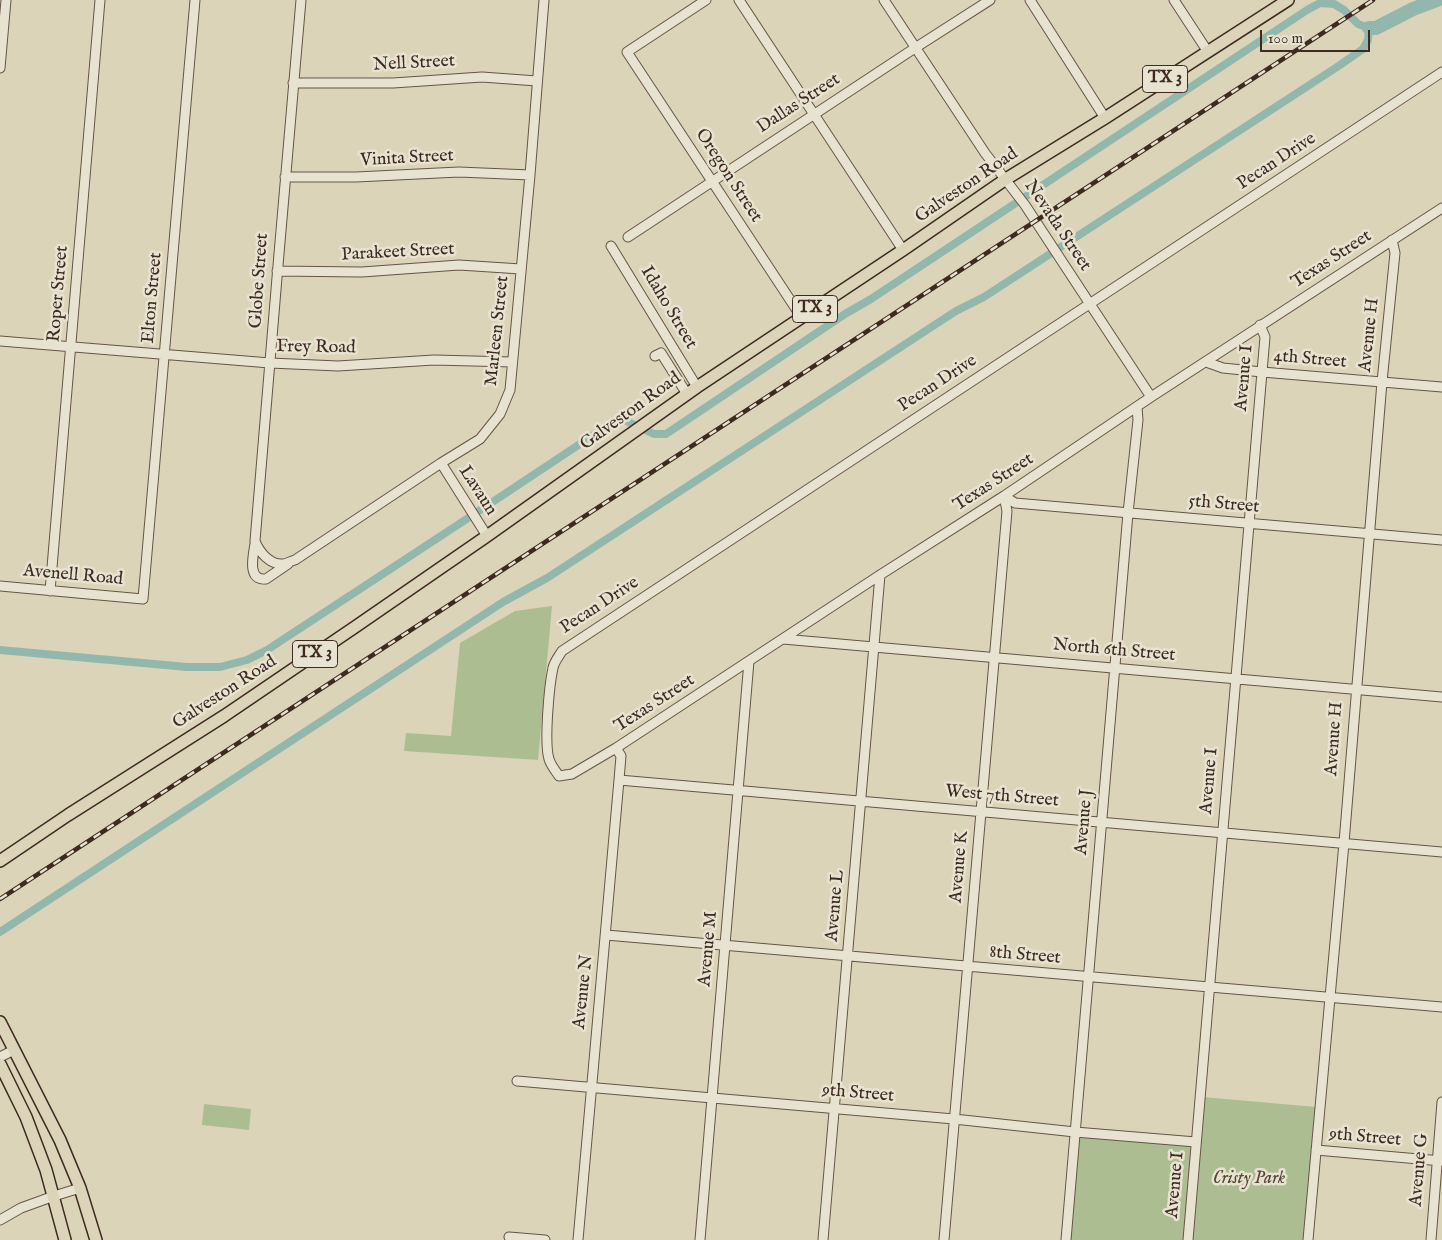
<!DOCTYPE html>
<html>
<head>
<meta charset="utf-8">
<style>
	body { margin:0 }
	#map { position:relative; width:1442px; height:1240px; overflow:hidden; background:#dcd4b8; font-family:"IM FELL English",serif }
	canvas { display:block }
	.scale { position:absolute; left:1260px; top:30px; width:110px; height:22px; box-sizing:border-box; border:2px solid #3e2a21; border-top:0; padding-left:6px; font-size:15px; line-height:18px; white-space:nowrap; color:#3e2a21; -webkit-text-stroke:4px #e8e3d1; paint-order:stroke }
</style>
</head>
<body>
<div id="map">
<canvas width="1442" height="1240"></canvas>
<div class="scale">100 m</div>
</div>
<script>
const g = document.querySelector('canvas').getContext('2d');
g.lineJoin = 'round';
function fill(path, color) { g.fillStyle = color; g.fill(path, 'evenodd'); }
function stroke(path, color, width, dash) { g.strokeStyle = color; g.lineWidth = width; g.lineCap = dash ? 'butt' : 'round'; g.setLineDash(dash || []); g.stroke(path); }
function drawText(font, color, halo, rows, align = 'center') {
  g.font = font + ' "IM FELL English",serif'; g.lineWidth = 5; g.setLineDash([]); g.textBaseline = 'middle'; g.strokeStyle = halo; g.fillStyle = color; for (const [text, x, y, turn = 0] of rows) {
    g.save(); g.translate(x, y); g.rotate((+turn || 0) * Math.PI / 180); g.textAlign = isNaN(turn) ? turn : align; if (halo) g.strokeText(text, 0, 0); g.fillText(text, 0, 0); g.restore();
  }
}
const green = new Path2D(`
	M552,606L538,760L404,751L406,733L451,736L460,643L515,611Z
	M1203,1097L1316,1107L1304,1240H1070L1079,1135L1199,1145Z
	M204,1104L251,1109L249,1130L202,1125Z`);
const canal = new Path2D(`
	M0,650L187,667H220L247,660L267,650L488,505L613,422L624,420L654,434H666L845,314L871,299L1307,10L1320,3L1334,4L1344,10L1358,24L1369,28L1368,40L1363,49L1337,67L984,297L956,311L547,578L503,602L0,932`);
const river = new Path2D(`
	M1369,28H1376L1413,9L1437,0`);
const minor = new Path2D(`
	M301,0C284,180 271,361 255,541C259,552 270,565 283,564C286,564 291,561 295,560L441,463L480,439L500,414L510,390L530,175L544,0
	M706,0L627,52L802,318
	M739,0L903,250
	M884,0L985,153L1025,205L1151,397
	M1030,0L1105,118
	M1174,0L1208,52
	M0,68L6,0
	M1442,72L562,651C559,656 554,662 553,668C549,686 544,743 549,759C551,766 556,771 559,776L572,774L616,748L880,575L1004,496L1151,397L1442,208
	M293,83H393L482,77L537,81
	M285,177H356L459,172L530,175
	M628,237L915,48L990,0
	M611,246L697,387
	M277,271L362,272L459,265L521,269
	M0,341L270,363L338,366L434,360L512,362
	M655,356L661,353L687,394
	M1206,362L1223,368L1262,372L1442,387
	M441,463L487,536
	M1004,496L1015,503L1442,540
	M255,544C253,556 247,581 266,579L288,564
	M0,586L143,599L195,0
	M50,591L100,0
	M783,639L1442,697
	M619,780L1442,852
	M606,935L1442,1007
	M0,1057L14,1050
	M517,1081L954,1119L1075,1132L1196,1142
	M1316,1150L1442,1161
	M0,1220L21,1208L54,1196L80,1188
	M509,1237L545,1240
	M578,1240L619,780L621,756L616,748
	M700,1240L749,661
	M823,1240L880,575
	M944,1240L1007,511L1004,496
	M1066,1240L1128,513L1138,420L1137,407
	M1188,1240L1262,372L1265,337L1260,325
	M1308,1240L1344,843L1382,382L1395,253L1392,240
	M1431,1240L1442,1102`);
const major = new Path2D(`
	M0,861L68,815L224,716L355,627L487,536L697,387L903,250L1006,179L1105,118L1288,0
	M0,1022L60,1140L80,1188L96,1240
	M0,1064L26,1117L46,1170L65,1240`);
const rail = new Path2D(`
	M0,899L1373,0`);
const shields = [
	[1165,79,45],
	[815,309,45],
	[315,654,45]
];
const shieldNames = [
	["TX 3",1165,79],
	["TX 3",815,309],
	["TX 3",315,654]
];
const streetNames = [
	["Nell Street",414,64,-3],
	["Dallas Street",799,104,-33],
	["Vinita Street",407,159,-3],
	["Pecan Drive",1277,162,-33],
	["Oregon Street",728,176,57],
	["Galveston Road",967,186,-34],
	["Nevada Street",1057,226,56],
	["Parakeet Street",398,253,-3],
	["Texas Street",1332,260,-33],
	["Globe Street",260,281,-86],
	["Roper Street",59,294,-85],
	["Elton Street",153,298,-85],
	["Idaho Street",668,308,59],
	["Marleen Street",498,331,-84],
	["Avenue H",1370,335,-84],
	["Frey Road",316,348,1],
	["4th Street",1310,360,5],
	["Avenue I",1245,378,-85],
	["Pecan Drive",938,384,-33],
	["Galveston Road",631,412,-36],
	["Texas Street",994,483,-33],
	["Lavaun",477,491,57],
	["5th Street",1224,505,5],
	["Avenell Road",73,576,5],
	["Pecan Drive",600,606,-33],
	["North 6th Street",1114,651,5],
	["Galveston Road",225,693,-33],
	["Texas Street",655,704,-33],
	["Avenue H",1335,739,-86],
	["Avenue I",1210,781,-85],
	["West 7th Street",1002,797,5],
	["Avenue J",1085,822,-85],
	["Avenue K",960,867,-85],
	["Avenue L",836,906,-85],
	["Avenue M",709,949,-85],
	["8th Street",1025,956,5],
	["Avenue N",584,992,-84],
	["9th Street",858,1094,5],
	["9th Street",1365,1138,5],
	["Avenue G",1420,1170,-85],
	["Avenue I",1176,1185,-85]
];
const parkNames = [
	["Cristy Park",1249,1179]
];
fill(green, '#adbd92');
stroke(canal, '#92b8ad', 8);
stroke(river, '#92b8ad', 14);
stroke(minor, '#665447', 11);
stroke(major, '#3e2a21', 14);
stroke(minor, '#e8e3d1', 9);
stroke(major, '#dcd4b8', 11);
stroke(rail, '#3e2a21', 4.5);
stroke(rail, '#e8e3d1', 2.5, [8]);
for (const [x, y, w] of shields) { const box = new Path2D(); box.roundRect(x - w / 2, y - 13.5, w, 27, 4); g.fillStyle = '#e8e3d1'; g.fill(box); stroke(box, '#3e2a21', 1); }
drawText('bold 16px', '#3e2a21', null, shieldNames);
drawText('18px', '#3e2a21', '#e8e3d1', streetNames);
drawText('italic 18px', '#544738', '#e8e3d1', parkNames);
</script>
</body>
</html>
